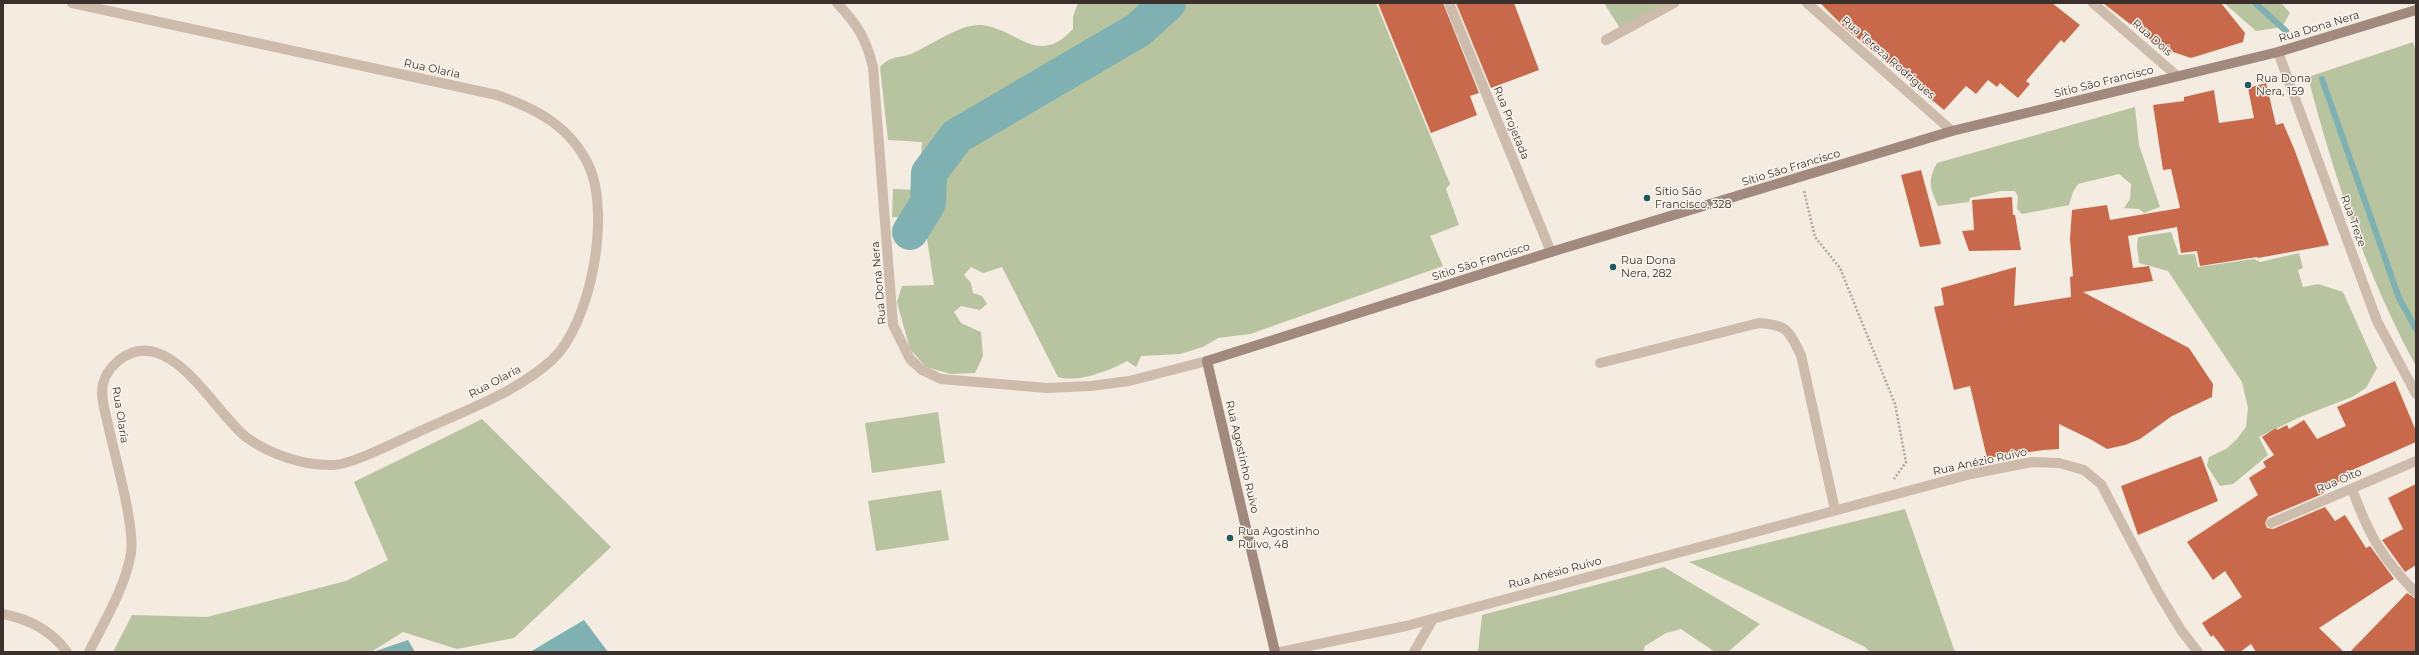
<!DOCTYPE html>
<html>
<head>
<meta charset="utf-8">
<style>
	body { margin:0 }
	#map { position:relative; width:2419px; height:655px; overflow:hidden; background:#f4ebe1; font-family:Montserrat,sans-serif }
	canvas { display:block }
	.frame { position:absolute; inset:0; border:4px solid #3b302b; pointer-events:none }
</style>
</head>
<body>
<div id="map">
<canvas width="2419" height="655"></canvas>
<div class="frame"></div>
</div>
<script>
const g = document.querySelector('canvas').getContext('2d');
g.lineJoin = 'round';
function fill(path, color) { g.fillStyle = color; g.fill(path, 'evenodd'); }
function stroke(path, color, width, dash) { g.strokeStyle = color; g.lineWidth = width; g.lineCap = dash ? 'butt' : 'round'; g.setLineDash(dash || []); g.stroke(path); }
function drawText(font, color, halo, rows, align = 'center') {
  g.font = font + ' Montserrat,sans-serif'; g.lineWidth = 3; g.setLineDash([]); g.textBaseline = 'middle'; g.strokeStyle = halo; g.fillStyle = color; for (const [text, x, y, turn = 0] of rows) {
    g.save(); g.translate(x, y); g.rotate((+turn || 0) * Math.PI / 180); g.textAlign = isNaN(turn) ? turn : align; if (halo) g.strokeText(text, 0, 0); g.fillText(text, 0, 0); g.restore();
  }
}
const green = new Path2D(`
	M1078,3H1376L1450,184L1446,189L1459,225L1430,236L1443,266L1250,334L1218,338L1203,347L1180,354L1141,356L1136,367L1127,361C1109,371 1078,383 1058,377L1002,267L983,273L971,267L964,275L971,283L973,293L982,296L987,304L980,310L961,306L954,312L961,323L981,332L983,356L975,373L951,374L926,367L910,349L897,302L902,286L934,285L924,219L892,217L893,189L919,190L922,142L888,140L880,67C882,65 885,62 887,61C893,57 901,57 908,55C930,47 958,24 981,25C1017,28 1037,68 1073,29V16Z
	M1604,3H1665L1621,30Z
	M2224,3H2281L2290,13L2282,27L2256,31Z
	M2413,42L2416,52V366C2367,276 2334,177 2308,77Z
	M2135,107L2139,145L2160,207L2144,213L2139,209L2124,208L2130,199L2131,184L2119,174L2078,184L2073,192L2069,205L2022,214L2017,209L2018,197L2015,191H2001L1970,198L1969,202L1938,206C1930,187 1927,182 1937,163Z
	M2171,232L2179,255L2195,254L2198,267L2254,259L2260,262L2299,253L2303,268L2298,270L2303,287L2318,284L2343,292L2377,368L2366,388L2352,397L2300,417L2259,437L2268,455L2233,484L2220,486L2207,466L2209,457L2226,449L2237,439L2246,427L2248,408L2242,382L2168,271L2139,263L2137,246L2138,237Z
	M938,412L945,463L872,473L865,423Z
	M482,419L611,547L514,638L457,649L403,632L371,652H113L132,615L207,617L346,581L388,560L354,482Z
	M941,490L949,540L876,551L868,501Z
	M1905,509L1955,652H1870L1865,647L1689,562Z
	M1664,567L1760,624L1728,652H1715L1681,629L1666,633L1645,646L1643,652H1478L1482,615Z`);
const water = new Path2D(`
	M584,620L608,652H530Z
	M408,640L415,652H373Z`);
const stream = new Path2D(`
	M2255,3L2286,31
	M2322,79L2399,298L2416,329`);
const river = new Path2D(`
	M910,232L928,203L929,173L957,136L1138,30L1168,3`);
const building = new Path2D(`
	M1378,3H1443L1479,93L1470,96L1477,115L1431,133Z
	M1456,3H1514L1539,70L1491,88Z
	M1820,3H2052L2080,25L2064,43L2061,40L2026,81L2030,84L2018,98L2000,83L1997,87L1988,80L1976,94L1966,86L1944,110L1844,27Z
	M2103,3H2221L2245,33L2243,42L2191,58L2161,48Z
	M2266,83L2276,125L2283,123L2295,151L2329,245L2258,258L2257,257L2200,266L2197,251L2181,253L2177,227L2128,236L2133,268L2149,266L2153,281L2083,292L2189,348L2213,384L2212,397L2172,416L2140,439L2125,445L2107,449L2090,439L2059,424V449L2044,450L1987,458L1970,386L1954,390L1934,307L1944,305L1941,288L2016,267L2014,306L2071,297L2070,277L2073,276L2070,239L2072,210L2107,205L2110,220L2180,208L2171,169L2163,170L2153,105L2184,101V97L2214,90L2219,123L2254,118L2248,88Z
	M1921,170L1941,244L1920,247L1901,175Z
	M2012,197L2013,215H2015L2021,250L1969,251L1962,231L1974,230L1972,200Z
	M2395,381L2416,431V442L2341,475L2343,479L2320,495L2268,517L2265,523L2267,528L2273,529L2325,507L2335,521L2345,515L2366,548L2370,546L2394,579L2319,628L2344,652H2256L2251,644L2240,652H2226L2213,635L2211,637L2202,623L2242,597L2225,571L2213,580L2187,542L2258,495L2249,478L2266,467L2263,462L2274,455L2262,437L2276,428L2277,430L2287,425L2289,429L2304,420L2317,439L2346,426L2337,407Z
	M2201,456L2218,501L2138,535L2121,486Z
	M2416,484V565L2405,572L2382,540L2403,529L2388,498Z
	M2407,593L2416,599V652H2350Z`);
const path = new Path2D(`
	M1804,191L1815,237L1840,268L1895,404L1906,462L1894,479`);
const lane = new Path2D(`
	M1606,40L1674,3
	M1600,363L1759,323C1788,325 1788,330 1801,355L1835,510
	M3,614C29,619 51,630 67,652`);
const street = new Path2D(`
	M72,3L497,95C537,109 570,126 589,166C611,214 591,324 552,360C521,388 481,404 443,421C417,432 391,445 365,456C355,460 342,465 332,465C304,466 269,454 246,437C214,412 168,320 118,361C111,367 105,375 103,384C100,396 105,412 108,424C114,454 135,524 131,553C125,588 105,620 89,652
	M837,3C857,24 866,38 873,67L893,325L910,359L922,370L941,379L1047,388L1091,386L1129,381L1207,361
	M1449,3L1551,252
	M1807,3L1952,131
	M2093,3L2177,76
	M2278,52L2377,321L2416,394
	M2352,489C2369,535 2381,557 2416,593
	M2271,523L2416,461
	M1280,652L1406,626L1971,474L2032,462L2059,463L2084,470L2101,484L2158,592L2181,630L2198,652
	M1414,652L1433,619`);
const secondary = new Path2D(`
	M1275,652L1207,361L1551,252L1952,131L2278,52L2416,10`);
const markers = [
	[2248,85,4,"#1f5a5e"],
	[1647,198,4,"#1f5a5e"],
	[1613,267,4,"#1f5a5e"],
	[1230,538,4,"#1f5a5e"]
];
const streetNames = [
	["Rua Dona Nera",2319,27,-17],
	["Rua Dois",2152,38,41],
	["Rua Tereza Rodrigues",1888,58,41],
	["Rua Olaria",432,69,12],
	["Sítio São Francisco",2104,82,-14],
	["Rua Projetada",1511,123,68],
	["Sítio São Francisco",1791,168,-17],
	["Rua Treze",2353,221,70],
	["Sítio São Francisco",1481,262,-18],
	["Rua Dona Nera",879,283,-95],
	["Rua Olaria",495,382,-28],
	["Rua Olaria",120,415,81],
	["Rua Agostinho Ruivo",1242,457,77],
	["Rua Anézio Ruivo",1980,462,-12],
	["Rua Oito",2339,481,-23],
	["Rua Anésio Ruivo",1555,573,-15]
];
const poiNames = [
	["Rua Dona",2256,79],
	["Nera, 159",2256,92],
	["Sítio São",1655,192],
	["Francisco, 328",1655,205],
	["Rua Dona",1621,261],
	["Nera, 282",1621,274],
	["Rua Agostinho",1238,532],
	["Ruivo, 48",1238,545]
];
fill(green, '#b8c4a0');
fill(water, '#7fb0b2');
stroke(stream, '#7fb0b2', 6);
stroke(river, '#7fb0b2', 36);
fill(building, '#c8694b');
stroke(path, '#b9a596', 2.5, [2, 2]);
stroke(lane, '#cdbbac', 10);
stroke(street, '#cdbbac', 10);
stroke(secondary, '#a18a7d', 10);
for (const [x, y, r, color] of markers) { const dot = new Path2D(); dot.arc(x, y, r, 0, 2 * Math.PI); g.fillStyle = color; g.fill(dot); stroke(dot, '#fbf5ee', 1.5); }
drawText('11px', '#3b302b', '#fbf5ee', streetNames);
drawText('11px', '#3b302b', '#fbf5ee', poiNames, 'left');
</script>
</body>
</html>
